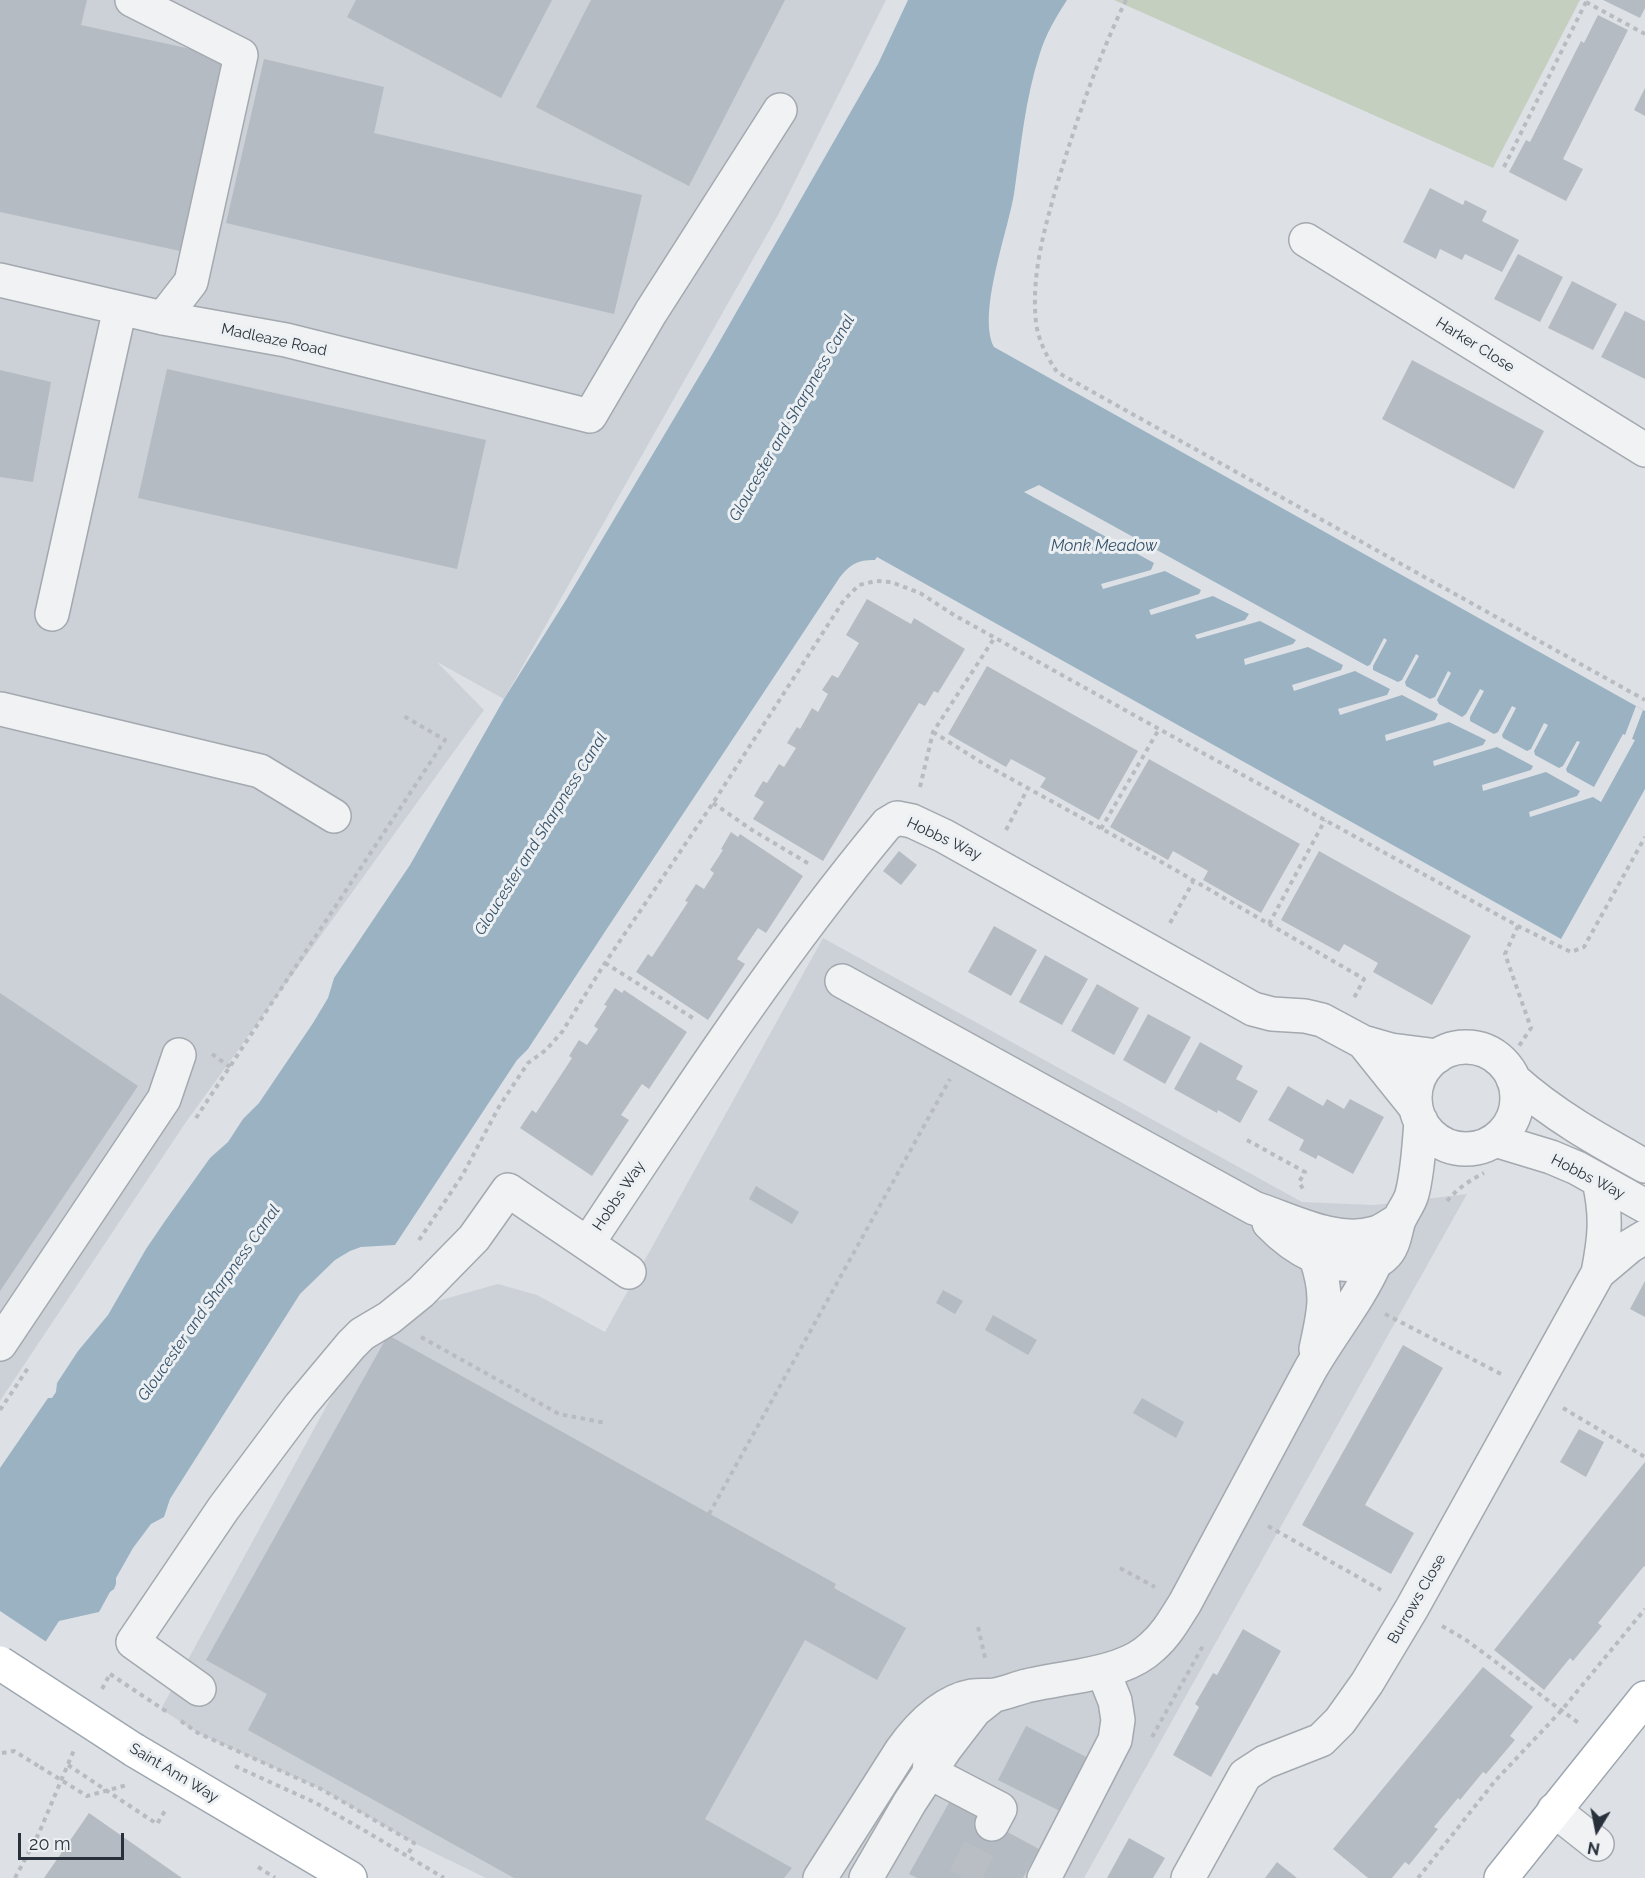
<!DOCTYPE html>
<html>
<head>
<meta charset="utf-8">
<style>
	body { margin:0 }
	#map { position:relative; width:1645px; height:1878px; overflow:hidden; background:#dde1e6; font-family:Raleway,sans-serif }
	canvas { display:block }
	.north { position:absolute; left:1567px; top:1800px; width:60px; height:60px; -webkit-text-stroke:4px #ecf0f3; paint-order:stroke; rotate:190deg; font-size:16px; font-weight:700; line-height:24px; text-align:center; color:#28313b }
	.north::after { content:''; display:block; margin:auto; width:21px; height:27px; background:#28313b; clip-path:polygon(50% 0,100% 100%,50% 72%,0 100%) }
	.scale { position:absolute; left:18px; top:1833px; width:106px; height:27px; box-sizing:border-box; border:3px solid #28313b; border-top:0; padding-left:8px; font-size:18px; line-height:21px; white-space:nowrap; color:#28313b; -webkit-text-stroke:4px #ecf0f3; paint-order:stroke }
</style>
</head>
<body>
<div id="map">
<canvas width="1645" height="1878"></canvas>
<div class="north">N</div>
<div class="scale">20 m</div>
</div>
<script>
const g = document.querySelector('canvas').getContext('2d');
g.lineJoin = 'round';
function fill(path, color) { g.fillStyle = color; g.fill(path, 'evenodd'); }
function stroke(path, color, width, dash) { g.strokeStyle = color; g.lineWidth = width; g.lineCap = dash ? 'butt' : 'round'; g.setLineDash(dash || []); g.stroke(path); }
function drawText(font, color, halo, rows, align = 'center') {
  g.font = font + ' Raleway,sans-serif'; g.lineWidth = 6; g.setLineDash([]); g.textBaseline = 'middle'; g.strokeStyle = halo; g.fillStyle = color; for (const [text, x, y, turn = 0] of rows) {
    g.save(); g.translate(x, y); g.rotate((+turn || 0) * Math.PI / 180); g.textAlign = isNaN(turn) ? turn : align; if (halo) g.strokeText(text, 0, 0); g.fillText(text, 0, 0); g.restore();
  }
}
const built = new Path2D(`
	M0,0H886L778,215L504,699L437,662L484,710L186,1122L0,1401Z
	M823,938L1302,1202L1375,1205L1467,1194L1084,1878H486L414,1843L321,1789L198,1733L161,1709L344,1374L411,1284L434,1302L498,1284L537,1295L605,1332Z`);
const green = new Path2D(`
	M1114,0H1580L1493,168Z`);
const water = new Path2D(`
	M908,0H1067C1056,17 1046,34 1040,53C1025,99 1021,146 1014,194C1008,231 977,314 994,347L1645,711V789L1561,939L877,557L875,560C857,560 851,564 840,577C736,735 631,891 528,1049L517,1060L395,1245L361,1247L350,1251L335,1260L300,1294L170,1499L164,1517L151,1524L133,1548L116,1578V1584L114,1589L110,1592L99,1612L59,1621L0,1712V1468L48,1398H52L56,1392L57,1383L78,1351L108,1315L146,1249L165,1221L210,1158L228,1142L243,1119L259,1103L313,1023L328,998L334,978L410,865L504,699L566,600L713,353L878,64Z`);
const pier = new Path2D(`
	M1039,485L1367,666L1370,665L1384,638L1387,640L1373,666V670L1398,682L1402,680L1416,654L1419,656L1405,682L1406,686L1430,699L1435,697L1448,671L1451,673L1437,700L1439,704L1462,717L1466,714L1480,689L1484,691L1470,717V721L1494,734L1498,732L1512,706L1516,708L1502,735L1503,738L1527,751L1531,749L1544,723L1548,725L1534,751L1535,755L1559,768L1563,766L1577,741L1580,742L1566,769L1567,772L1594,787L1623,734L1625,735L1636,706L1643,710L1632,739L1635,740L1601,802L1593,797L1530,817L1529,812L1577,796L1580,791L1546,772L1483,791L1482,785L1531,770L1533,766L1497,747L1434,766L1433,761L1483,745L1486,740L1449,722L1386,741L1385,735L1435,720L1438,714L1402,695L1340,715L1338,709L1387,695L1390,689L1355,671L1294,691L1292,685L1341,670L1343,665L1308,647L1245,665L1244,659L1293,644L1296,640L1260,621L1197,639L1195,635L1245,620L1249,614L1213,596L1151,615L1149,610L1199,594L1201,590L1165,571L1103,589L1101,584L1151,570L1154,563L1024,492Z
	M0,1611L48,1643L2,1715L0,1713Z`);
const building = new Path2D(`
	M0,0H87L81,25L223,56L180,251L0,212Z
	M356,0H552L501,98L347,17Z
	M591,0H785L689,186L536,107Z
	M1603,0H1645V8L1640,18Z
	M1598,15L1628,30L1563,159L1583,169L1566,201L1509,172L1526,140L1530,142L1581,41L1584,43Z
	M264,59L384,87L374,133L642,195L614,314L226,223Z
	M1645,88V116L1634,110Z
	M1430,188L1463,205L1465,200L1487,211L1482,221L1519,240L1502,272L1465,254L1462,260L1440,249L1436,259L1403,242Z
	M1518,254L1563,277L1540,322L1494,299Z
	M1572,281L1617,304L1593,350L1548,328Z
	M1625,311L1645,321V379L1601,357Z
	M1412,360L1544,431L1514,489L1382,419Z
	M167,369L486,440L457,569L138,498Z
	M0,370L51,382L33,482L0,477Z
	M867,599L911,624L914,618L965,649L938,693L934,691L925,706L919,703L823,861L753,819L764,802L754,796L763,781L767,783L779,764L784,767L796,748L787,743L797,727L800,729L812,708L818,712L828,694L822,690L832,675L838,678L859,643L846,635Z
	M987,666L1138,751L1099,820L1040,787L1046,778L1011,759L1006,767L948,734Z
	M1149,759L1300,844L1261,913L1203,880L1208,871L1173,851L1168,860L1110,827Z
	M731,832L738,837L740,834L803,876L766,933L758,928L737,959L745,964L708,1020L636,972L648,954L652,957L688,902L685,901L696,884L704,889L714,873L710,870L723,850L721,849Z
	M899,851L917,865L901,885L883,871Z
	M1319,851L1471,936L1432,1005L1373,972L1378,963L1344,944L1339,952L1281,920Z
	M994,926L1037,950L1011,996L968,972Z
	M1045,955L1088,979L1062,1025L1019,1002Z
	M1097,984L1139,1008L1114,1055L1071,1031Z
	M615,988L622,993L624,990L687,1032L649,1089L642,1084L621,1115L629,1120L592,1176L520,1128L532,1110L536,1113L572,1058L569,1056L579,1040L587,1045L598,1029L594,1026L607,1006L604,1005Z
	M0,993L138,1086L0,1291Z
	M1148,1014L1191,1037L1165,1084L1123,1060Z
	M1200,1042L1243,1066L1236,1079L1258,1091L1240,1123L1218,1110L1217,1113L1174,1089Z
	M1288,1086L1323,1106L1327,1099L1344,1109L1350,1099L1384,1117L1353,1174L1318,1155L1316,1159L1299,1150L1304,1140L1268,1120Z
	M756,1186L799,1212L792,1224L749,1199Z
	M1645,1281V1317L1630,1309Z
	M943,1290L963,1301L955,1314L936,1303Z
	M993,1315L1037,1340L1028,1355L985,1330Z
	M388,1335L836,1584L834,1588L906,1628L877,1680L805,1640L705,1819L792,1868L784,1878H514L248,1730L267,1694L206,1660Z
	M1403,1345L1443,1368L1365,1505L1414,1533L1391,1574L1302,1525Z
	M1142,1398L1184,1422L1176,1438L1133,1413Z
	M1579,1429L1604,1442L1586,1477L1560,1462Z
	M1645,1462V1567L1644,1566L1598,1623L1602,1626L1573,1661L1570,1658L1544,1690L1494,1650Z
	M1243,1629L1281,1651L1211,1777L1173,1755L1199,1707L1195,1704L1213,1673L1217,1675Z
	M1483,1667L1533,1707L1510,1736L1515,1740L1486,1774L1483,1772L1460,1800L1458,1798L1434,1827L1438,1829L1409,1865L1405,1862L1392,1878H1368L1333,1849Z
	M1026,1726L1092,1760L1064,1813L998,1780Z
	M950,1801L1039,1849L1023,1878H917L909,1874Z
	M89,1813L182,1878H44Z
	M1129,1838L1165,1858L1153,1878H1107Z
	M1277,1862L1297,1878H1265Z`);
const minorTunnel = new Path2D(`
	M964,1878L992,1824`);
const path = new Path2D(`
	M1126,0C1097,60 1075,124 1056,188C1044,231 1031,276 1036,322C1038,340 1047,357 1057,372L1645,700
	M1586,2L1645,34
	M1504,167L1587,0
	M933,732L984,764L1153,857L1364,979L1354,998
	M920,787L933,732L995,637
	M713,803L752,830L811,865
	M1101,829L1159,729
	M1006,830L1028,788
	M1170,923L1193,882
	M1269,924L1325,820
	M1518,926L1505,954L1531,1028L1519,1046
	M605,963L696,1020
	M212,1054L230,1067
	M196,1118L445,740L402,715
	M1247,1140L1305,1172L1299,1182L1303,1189
	M1447,1201C1458,1188 1469,1181 1484,1173
	M419,1240L462,1176L500,1105L528,1063L546,1050L562,1032L605,963L713,803L844,600L859,585L876,581L891,582L920,593L954,615L1159,729L1518,926L1571,952L1584,947L1645,837
	M1385,1314L1503,1375
	M421,1337L559,1414L606,1423
	M1563,1408L1645,1457
	M0,1410L28,1368
	M709,1514L950,1079
	M1268,1526L1381,1590
	M1120,1568L1155,1587
	M1442,1626L1466,1640L1580,1724
	M978,1627L986,1662
	M110,1674L167,1712
	M102,1689L110,1674
	M181,1721L198,1733L321,1789L414,1843L407,1856
	M1152,1737L1204,1644
	M2,1753L14,1751L40,1767
	M68,1765L157,1824L166,1809
	M235,1766L316,1803L367,1832L444,1878
	M258,1867L275,1878
	M15,1878L39,1833L74,1750
	M1418,1878L1495,1781L1561,1711L1645,1609`);
const minor = new Path2D(`
	M132,0L241,55L191,282L163,318
	M1306,240L1645,450
	M0,280L163,318L286,340L590,416L651,312L780,110
	M52,614L120,308
	M1,709L260,771L334,816
	M842,981L1254,1208C1291,1220 1336,1245 1375,1233C1383,1231 1391,1224 1399,1220
	M1363,1042L1416,1108
	M1415 1098a51 51 0 1 1 102 0a51 51 0 1 1-102 0Z
	M1513,1079C1553,1115 1598,1140 1645,1166
	M1495,1140L1551,1157L1577,1168L1645,1206
	M1269,1223C1294,1249 1330,1271 1367,1263C1373,1262 1379,1261 1384,1256C1393,1249 1395,1234 1398,1223C1401,1213 1409,1205 1412,1194C1418,1171 1419,1146 1421,1121
	M588,1243C683,1100 777,956 887,824L897,818L912,821L944,836L1253,1009L1272,1014L1305,1016L1322,1020L1363,1042L1391,1050L1438,1056
	M1598,1273C1605,1237 1607,1216 1599,1181
	M0,1344L164,1099L179,1055
	M1316,1349C1324,1312 1329,1295 1316,1258
	M199,1689L133,1642L223,1509L300,1406L351,1345L362,1334L389,1318L421,1292L474,1238L508,1190L629,1272
	M931,1751L929,1772L1000,1809L992,1824
	M1554,1810L1597,1844
	M820,1878L901,1751C918,1727 941,1702 972,1696C979,1695 987,1696 995,1695C1005,1693 1015,1689 1026,1686C1044,1682 1062,1679 1080,1676C1105,1671 1133,1665 1152,1647C1166,1635 1175,1619 1185,1603C1227,1525 1268,1447 1310,1370C1331,1333 1359,1300 1376,1261
	M866,1878L910,1802L945,1749L975,1710L994,1695
	M1044,1878L1115,1740L1118,1720L1115,1701L1103,1671
	M1188,1878L1245,1775L1265,1762L1321,1740L1340,1721L1367,1683L1412,1608L1598,1273L1630,1246L1645,1237`);
const major = new Path2D(`
	M134,1750L350,1878
	M1501,1878L1645,1698`);
const pathBridge = new Path2D(`
	M40,1767L87,1796L127,1785`);
const majorBridge = new Path2D(`
	M0,1663L134,1750`);
const streetNames = [
	["Madleaze Road",274,340,12],
	["Harker Close",1475,345,32],
	["Hobbs Way",944,839,25],
	["Hobbs Way",1588,1177,27],
	["Hobbs Way",619,1196,-56],
	["Burrows Close",1417,1599,-60],
	["Saint Ann Way",174,1773,31]
];
const waterNames = [
	["Gloucester and Sharpness Canal",792,418,-60],
	["Monk Meadow",1104,546],
	["Gloucester and Sharpness Canal",541,834,-58],
	["Gloucester and Sharpness Canal",209,1303,-55]
];
fill(built, '#ccd1d7');
fill(green, '#c5cfbf');
fill(water, '#9bb2c2');
fill(pier, '#dde1e6');
fill(building, '#b5bbc2');
stroke(minorTunnel, '#b9bec4', 33, [33, 16]);
stroke(minor, '#a3a9af', 36);
stroke(major, '#9ea7b0', 36);
stroke(path, '#b8bcc0', 4, [4.5, 4.5]);
stroke(minor, '#f0f2f4', 33);
stroke(major, '#fff', 33);
stroke(majorBridge, '#9ea7b0', 36, []);
stroke(pathBridge, '#b8bcc0', 4, [4.5, 4.5]);
stroke(majorBridge, '#fff', 33);
drawText('15px', '#28313b', '#ecf0f3', streetNames);
drawText('italic 16px', '#37526a', '#ecf0f3', waterNames);
</script>
</body>
</html>
